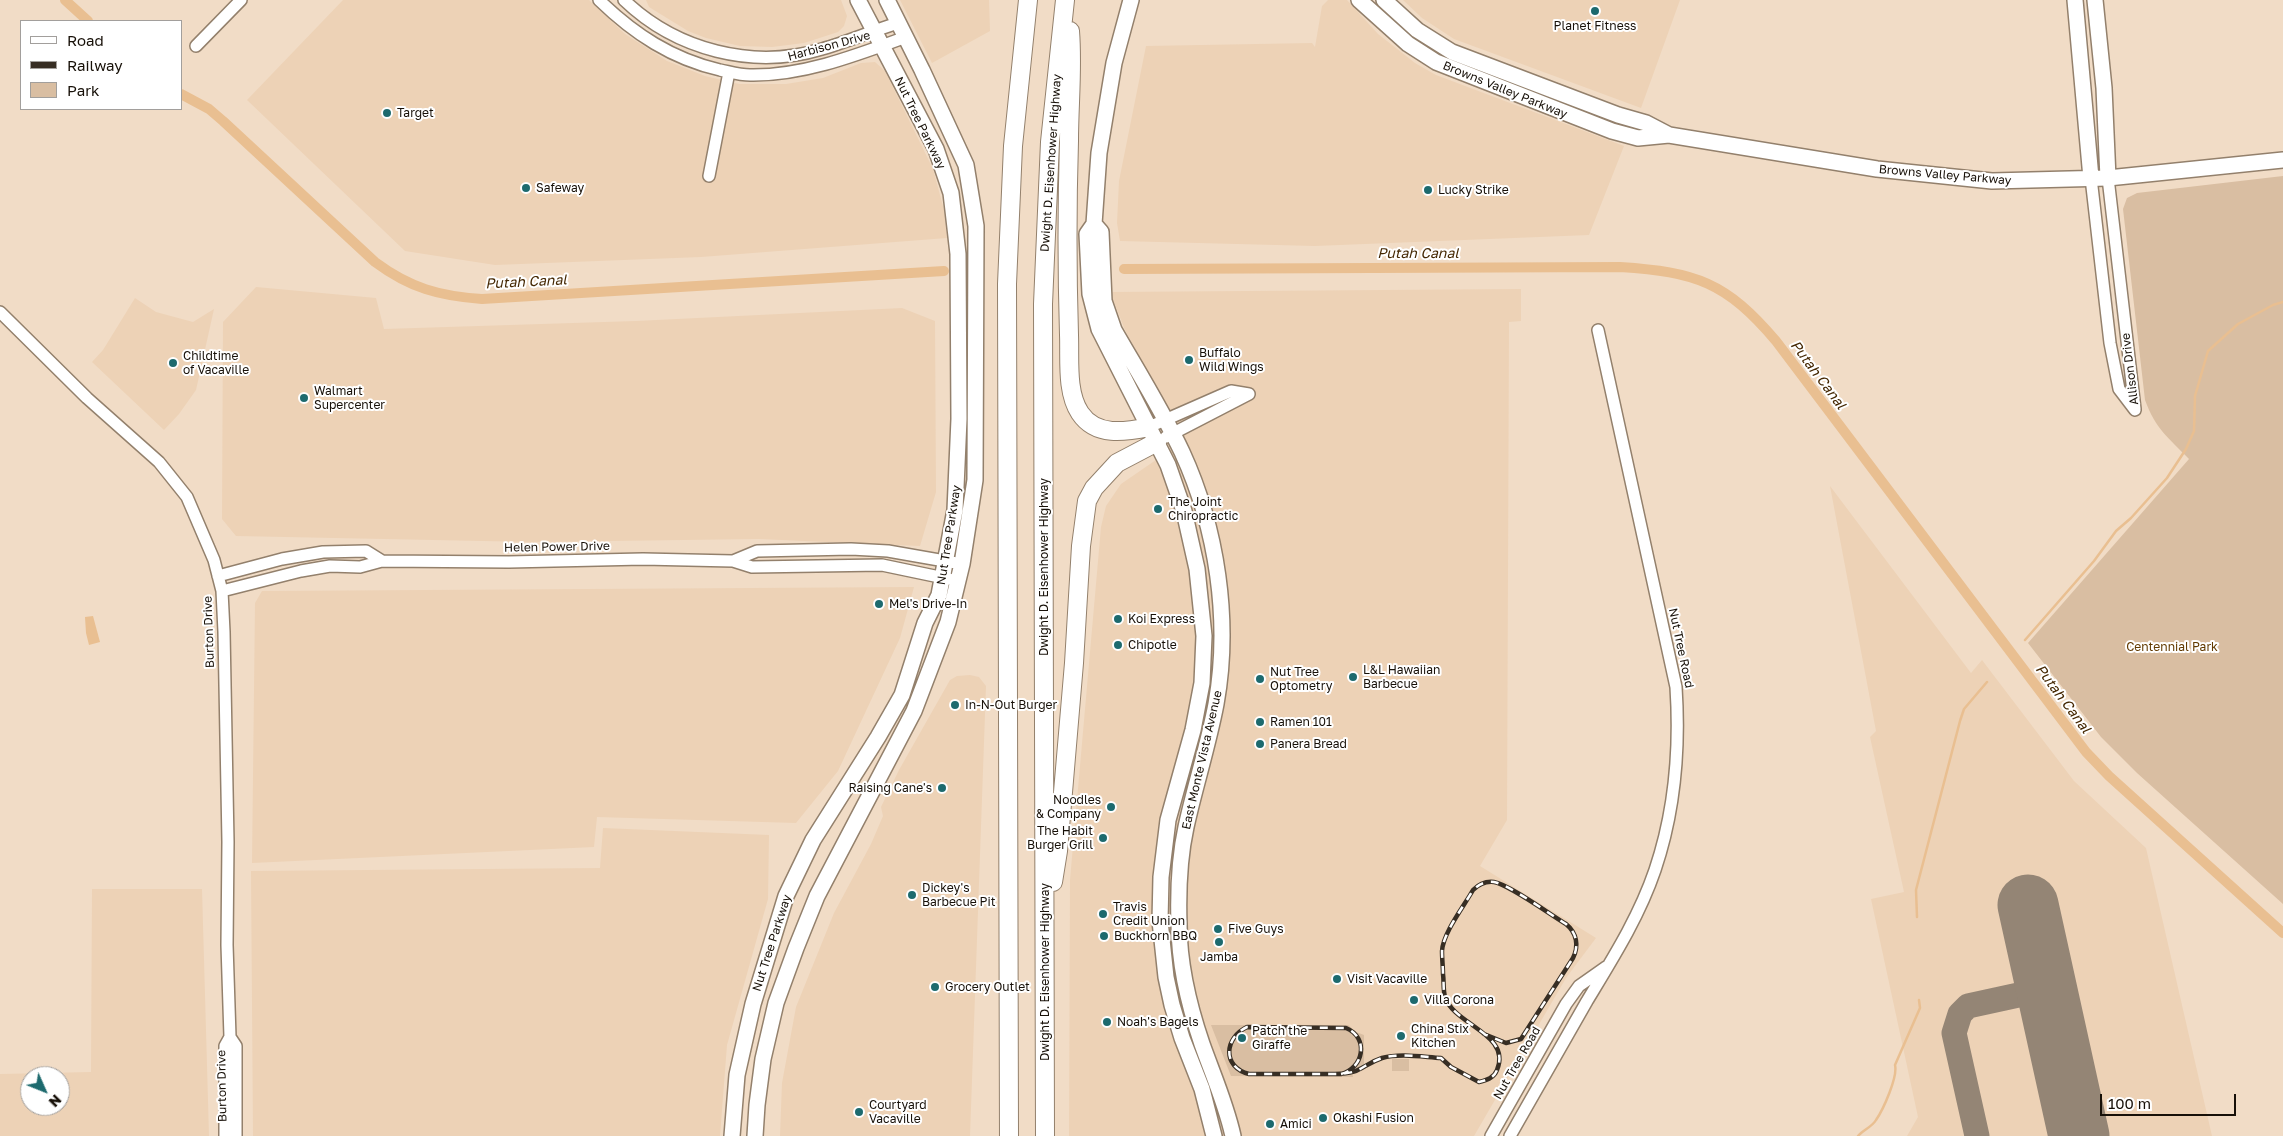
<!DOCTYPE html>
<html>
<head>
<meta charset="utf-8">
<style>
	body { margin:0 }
	#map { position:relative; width:2283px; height:1136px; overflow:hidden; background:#f1dcc6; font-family:"Golos Text",sans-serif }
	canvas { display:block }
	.legend { position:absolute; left:20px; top:20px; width:162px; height:90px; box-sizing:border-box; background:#fff; border:1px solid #a29f9c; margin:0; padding:6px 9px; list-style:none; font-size:15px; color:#171008 }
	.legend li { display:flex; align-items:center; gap:10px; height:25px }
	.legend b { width:25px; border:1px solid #a29f9c }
	.north { position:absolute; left:20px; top:1066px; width:50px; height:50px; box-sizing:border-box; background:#fff; border:1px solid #a29f9c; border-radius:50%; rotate:134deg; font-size:14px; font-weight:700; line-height:20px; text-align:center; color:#171008 }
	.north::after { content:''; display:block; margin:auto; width:18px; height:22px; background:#1d6a6e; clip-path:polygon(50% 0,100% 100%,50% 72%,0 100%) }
	.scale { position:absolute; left:2100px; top:1094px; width:136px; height:22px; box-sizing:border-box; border:2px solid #171008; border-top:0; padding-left:6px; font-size:15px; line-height:18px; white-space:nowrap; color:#171008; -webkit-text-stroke:4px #fff; paint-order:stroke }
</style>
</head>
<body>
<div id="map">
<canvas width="2283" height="1136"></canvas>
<ul class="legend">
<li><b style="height:6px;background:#fff"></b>Road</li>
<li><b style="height:6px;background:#372e24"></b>Railway</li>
<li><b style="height:14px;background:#d9bea2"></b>Park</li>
</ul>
<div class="north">N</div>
<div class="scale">100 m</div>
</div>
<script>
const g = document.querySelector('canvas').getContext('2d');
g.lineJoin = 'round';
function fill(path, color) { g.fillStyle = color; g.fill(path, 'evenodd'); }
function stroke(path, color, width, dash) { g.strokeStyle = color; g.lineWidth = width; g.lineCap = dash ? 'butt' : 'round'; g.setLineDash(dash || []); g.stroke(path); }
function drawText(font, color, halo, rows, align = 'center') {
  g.font = font + ' "Golos Text",sans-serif'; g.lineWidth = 4; g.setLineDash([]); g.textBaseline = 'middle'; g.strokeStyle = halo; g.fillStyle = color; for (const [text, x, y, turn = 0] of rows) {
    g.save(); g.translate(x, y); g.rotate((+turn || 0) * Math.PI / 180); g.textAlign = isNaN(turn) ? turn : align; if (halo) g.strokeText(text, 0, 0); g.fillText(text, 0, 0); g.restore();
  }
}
const built = new Path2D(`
	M343,0H589L625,34L667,61L705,76L739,84H786L823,78L861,63L875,62L885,71L933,169L944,210L947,238L701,257L495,265L405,251L247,100Z
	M646,0H841L847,16L844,26L838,32L804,43L772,47L740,46L706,38L688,31L649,7Z
	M900,0H989L990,31L932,63Z
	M1328,0H1347L1378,34L1415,63L1436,75L1624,146L1589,235L1315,246L1120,241L1117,223L1119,181L1146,46L1312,43L1315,47L1322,6Z
	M1403,0H1680L1641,108L1454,39L1422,18Z
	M256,287L376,298L384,329L636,321L902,308L935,321L936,492L920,546L759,539L532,542L236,536L222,519L223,322Z
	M1521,289V321L1509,322L1507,820L1480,866L1596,938L1566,978L1474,1136H1069L1070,880L1101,527L1106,506L1121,484L1185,440L1125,330L1110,292Z
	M135,298L156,312L193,322L214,309L196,390L179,414L164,430L92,362L103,350Z
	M1830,486L1971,673L1982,660L2074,781L2146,848L2212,1136H1907L1918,1117L1871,899L1904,892L1870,737L1876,731Z
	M914,587L900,638L838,771L796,823L597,817L594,847L252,863L255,603L262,591Z
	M970,675L979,677L986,686L970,1136H780L782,1083L796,1007L834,913L871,844L883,816L881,807L899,770L950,680L957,676Z
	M603,828L769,835L768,899L727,1045L720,1136H253L251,871L600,868Z
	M92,889H202L209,1136H0V1074L91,1072ZM30,1076H60V1106H30Z`);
const green = new Path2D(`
	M2283,176V904L2137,773L2101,737L2028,643L2189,459C2168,437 2156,430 2145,400L2123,209L2127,198L2137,193Z
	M1211,1025H1348L1356,1032L1364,1035V1067L1352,1072L1353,1077L1231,1076Z
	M1392,1059H1409V1071H1392Z`);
const water = new Path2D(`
	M93,616L100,642L89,645L86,633L85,617Z`);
const stream = new Path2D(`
	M2025,640L2094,561L2116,531L2131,518L2167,478L2186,449L2194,431L2195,396L2208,351L2238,324L2273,305L2283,302
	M1917,917L1916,890L1960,721L1964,709L1987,682
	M1858,1136C1863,1130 1872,1127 1876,1120C1883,1110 1898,1077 1895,1065L1920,1008L1919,1000`);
const canal = new Path2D(`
	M65,0L88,21
	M181,94L209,109L223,121L375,262C410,288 439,296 482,299L944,271
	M1124,269L1620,267C1696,272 1726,282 1776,341L2086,752L2109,776L2283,933`);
const taxiway = new Path2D(`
	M1977,1136L1954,1033L1960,1014L1968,1006L2046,989`);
const runway = new Path2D(`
	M2028,905L2079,1136`);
const minor = new Path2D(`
	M599,0C634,34 672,59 720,70C730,72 740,75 750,75C803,76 857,55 906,37
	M624,0C676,50 753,70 822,49C847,42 872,31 898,23
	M196,46L241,0
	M709,176L729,72
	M2091,178L2110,343L2119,389L2135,410
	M2108,178L2135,409
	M0,312L87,398L159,462L187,497L214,560L222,591L224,632L228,842L227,945L230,1037L236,1046V1136
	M1149,427L1231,391L1249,394
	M1166,437L1249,394
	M733,561L757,551L851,549L888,551L962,564
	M218,576L282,559L323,552L366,551L382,561
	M222,591L301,571L330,566L360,567L382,561L509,562L643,559L733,561L752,567L882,565L949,579
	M225,1136V1046L230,1037
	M1491,1136L1566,1004L1579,986L1606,967
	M1510,1136C1536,1091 1561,1046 1587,1001C1613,958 1639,917 1655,870C1675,811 1680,748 1676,687L1598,330`);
const major = new Path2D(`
	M1131,0L1114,63L1099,153L1094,224L1087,234L1090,294L1099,329L1168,465L1184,511L1197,569L1204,636L1202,683L1193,730L1168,820L1161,877L1160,921L1166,977L1172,1005L1182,1038L1202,1089L1214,1136
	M1359,0L1408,44L1436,62L1612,131L1638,138L1669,135L1877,169L1992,181L2108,178L2283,160
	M1384,0L1417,30L1452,52L1618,115L1646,123L1669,135
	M2075,0L2091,178
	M2095,0L2104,88L2108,178
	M1094,224L1101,232L1104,301L1114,330C1137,370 1162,410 1182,452C1217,528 1231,621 1216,704C1208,746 1195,786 1186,827C1179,859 1178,892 1179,924C1179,965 1189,1006 1202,1044C1213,1075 1226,1104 1233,1136
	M732,1136L737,1075L753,1004L786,896L813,840L878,737L902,695L925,623L939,595L955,510L959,419L958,254L951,193L936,149L858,0
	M755,1136L757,1105L763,1059L776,1003L796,948L817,896L914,711L948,622L962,564L975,480L976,226L966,165L922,70L887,0`);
const highway = new Path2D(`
	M1070,31C1073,68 1069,104 1069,141C1067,206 1067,270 1069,335C1070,359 1066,392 1080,413C1096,437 1125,432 1149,427
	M1053,882L1058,851L1074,663L1081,546L1087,501L1094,488L1117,463L1157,442
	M1009,1136L1007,284L1013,146L1028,0
	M1045,1136L1043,304L1050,142L1065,0`);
const rail = new Path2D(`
	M1341,1074C1363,1069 1370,1038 1346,1028L1247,1027C1224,1038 1222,1067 1249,1074H1335C1362,1074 1361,1065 1382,1058C1400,1053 1423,1057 1441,1058L1451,1067L1479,1082C1487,1080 1494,1078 1497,1070C1512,1034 1454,1025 1445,997C1443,990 1444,981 1443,974C1443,967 1442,959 1442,951C1443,933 1464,906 1473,890C1479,884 1486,881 1494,882C1508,884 1551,915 1566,924C1577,933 1579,946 1573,958L1521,1039L1506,1043L1484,1034`);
const markers = [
	[1595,11,5,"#1d6a6e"],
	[387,113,5,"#1d6a6e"],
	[526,188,5,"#1d6a6e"],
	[1428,190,5,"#1d6a6e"],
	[1189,360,5,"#1d6a6e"],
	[173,363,5,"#1d6a6e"],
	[304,398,5,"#1d6a6e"],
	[1158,509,5,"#1d6a6e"],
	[879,604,5,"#1d6a6e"],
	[1118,619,5,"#1d6a6e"],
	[1118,645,5,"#1d6a6e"],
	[1353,677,5,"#1d6a6e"],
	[1260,679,5,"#1d6a6e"],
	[955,705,5,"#1d6a6e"],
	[1260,722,5,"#1d6a6e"],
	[1260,744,5,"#1d6a6e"],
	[942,788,5,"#1d6a6e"],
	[1111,807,5,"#1d6a6e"],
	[1103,838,5,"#1d6a6e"],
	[912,895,5,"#1d6a6e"],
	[1103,914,5,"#1d6a6e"],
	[1218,929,5,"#1d6a6e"],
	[1104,936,5,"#1d6a6e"],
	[1219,942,5,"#1d6a6e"],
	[1337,979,5,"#1d6a6e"],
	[935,987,5,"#1d6a6e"],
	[1414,1000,5,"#1d6a6e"],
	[1107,1022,5,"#1d6a6e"],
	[1401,1036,5,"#1d6a6e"],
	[1242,1038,5,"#1d6a6e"],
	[859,1112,5,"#1d6a6e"],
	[1323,1118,5,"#1d6a6e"],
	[1270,1124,5,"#1d6a6e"]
];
const poiNames = [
	["Planet Fitness",1595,26,"center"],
	["Target",397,113],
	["Safeway",536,188],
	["Lucky Strike",1438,190],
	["Buffalo",1199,353],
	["Wild Wings",1199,367],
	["Childtime",183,356],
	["of Vacaville",183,370],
	["Walmart",314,391],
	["Supercenter",314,405],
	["The Joint",1168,502],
	["Chiropractic",1168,516],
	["Mel's Drive-In",889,604],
	["Koi Express",1128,619],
	["Chipotle",1128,645],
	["L&L Hawaiian",1363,670],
	["Barbecue",1363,684],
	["Nut Tree",1270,672],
	["Optometry",1270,686],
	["In-N-Out Burger",965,705],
	["Ramen 101",1270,722],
	["Panera Bread",1270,744],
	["Raising Cane's",932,788,"right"],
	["Noodles",1101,800,"right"],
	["& Company",1101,814,"right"],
	["The Habit",1093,831,"right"],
	["Burger Grill",1093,845,"right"],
	["Dickey's",922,888],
	["Barbecue Pit",922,902],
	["Travis",1113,907],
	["Credit Union",1113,921],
	["Five Guys",1228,929],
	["Buckhorn BBQ",1114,936],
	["Jamba",1219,957,"center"],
	["Visit Vacaville",1347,979],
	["Grocery Outlet",945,987],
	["Villa Corona",1424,1000],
	["Noah's Bagels",1117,1022],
	["China Stix",1411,1029],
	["Kitchen",1411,1043],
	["Patch the",1252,1031],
	["Giraffe",1252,1045],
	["Courtyard",869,1105],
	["Vacaville",869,1119],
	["Okashi Fusion",1333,1118],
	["Amici",1280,1124]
];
const streetNames = [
	["Harbison Drive",829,46,-15],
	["Browns Valley Parkway",1505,90,22],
	["Nut Tree Parkway",920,123,64],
	["Dwight D. Eisenhower Highway",1051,163,-86],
	["Browns Valley Parkway",1945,175,5],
	["Allison Drive",2130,369,-97],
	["Nut Tree Parkway",949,535,-81],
	["Helen Power Drive",557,547,-1],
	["Dwight D. Eisenhower Highway",1044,567,-90],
	["Burton Drive",209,632,-92],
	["Nut Tree Road",1681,648,78],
	["East Monte Vista Avenue",1202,760,-77],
	["Nut Tree Parkway",772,943,-72],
	["Dwight D. Eisenhower Highway",1045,972,-90],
	["Nut Tree Road",1517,1063,-60],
	["Burton Drive",222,1086,-91]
];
const parkNames = [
	["Centennial Park",2172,647]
];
const waterNames = [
	["Putah Canal",1418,254],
	["Putah Canal",526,282,-3],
	["Putah Canal",1818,375,53],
	["Putah Canal",2063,699,53]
];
fill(built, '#edd2b6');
fill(green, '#d9bea2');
fill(water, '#e9bf91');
stroke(stream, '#e9bf91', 2.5);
stroke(canal, '#e9bf91', 10);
stroke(taxiway, '#948575', 25);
stroke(runway, '#948575', 61);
stroke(minor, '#93806c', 14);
stroke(major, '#93806c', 18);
stroke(highway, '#93806c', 20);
stroke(minor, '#fff', 11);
stroke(major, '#fff', 15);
stroke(highway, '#fff', 18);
stroke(rail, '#372e24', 4.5);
stroke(rail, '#fff', 2.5, [8]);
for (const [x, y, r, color] of markers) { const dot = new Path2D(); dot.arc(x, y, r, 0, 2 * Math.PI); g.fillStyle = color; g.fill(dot); stroke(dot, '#fff', 2); }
drawText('12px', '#171008', '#fff', poiNames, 'left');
drawText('12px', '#171008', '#fff', streetNames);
drawText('12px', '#623a00', '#fff', parkNames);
drawText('italic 14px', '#452803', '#fff', waterNames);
</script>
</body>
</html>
